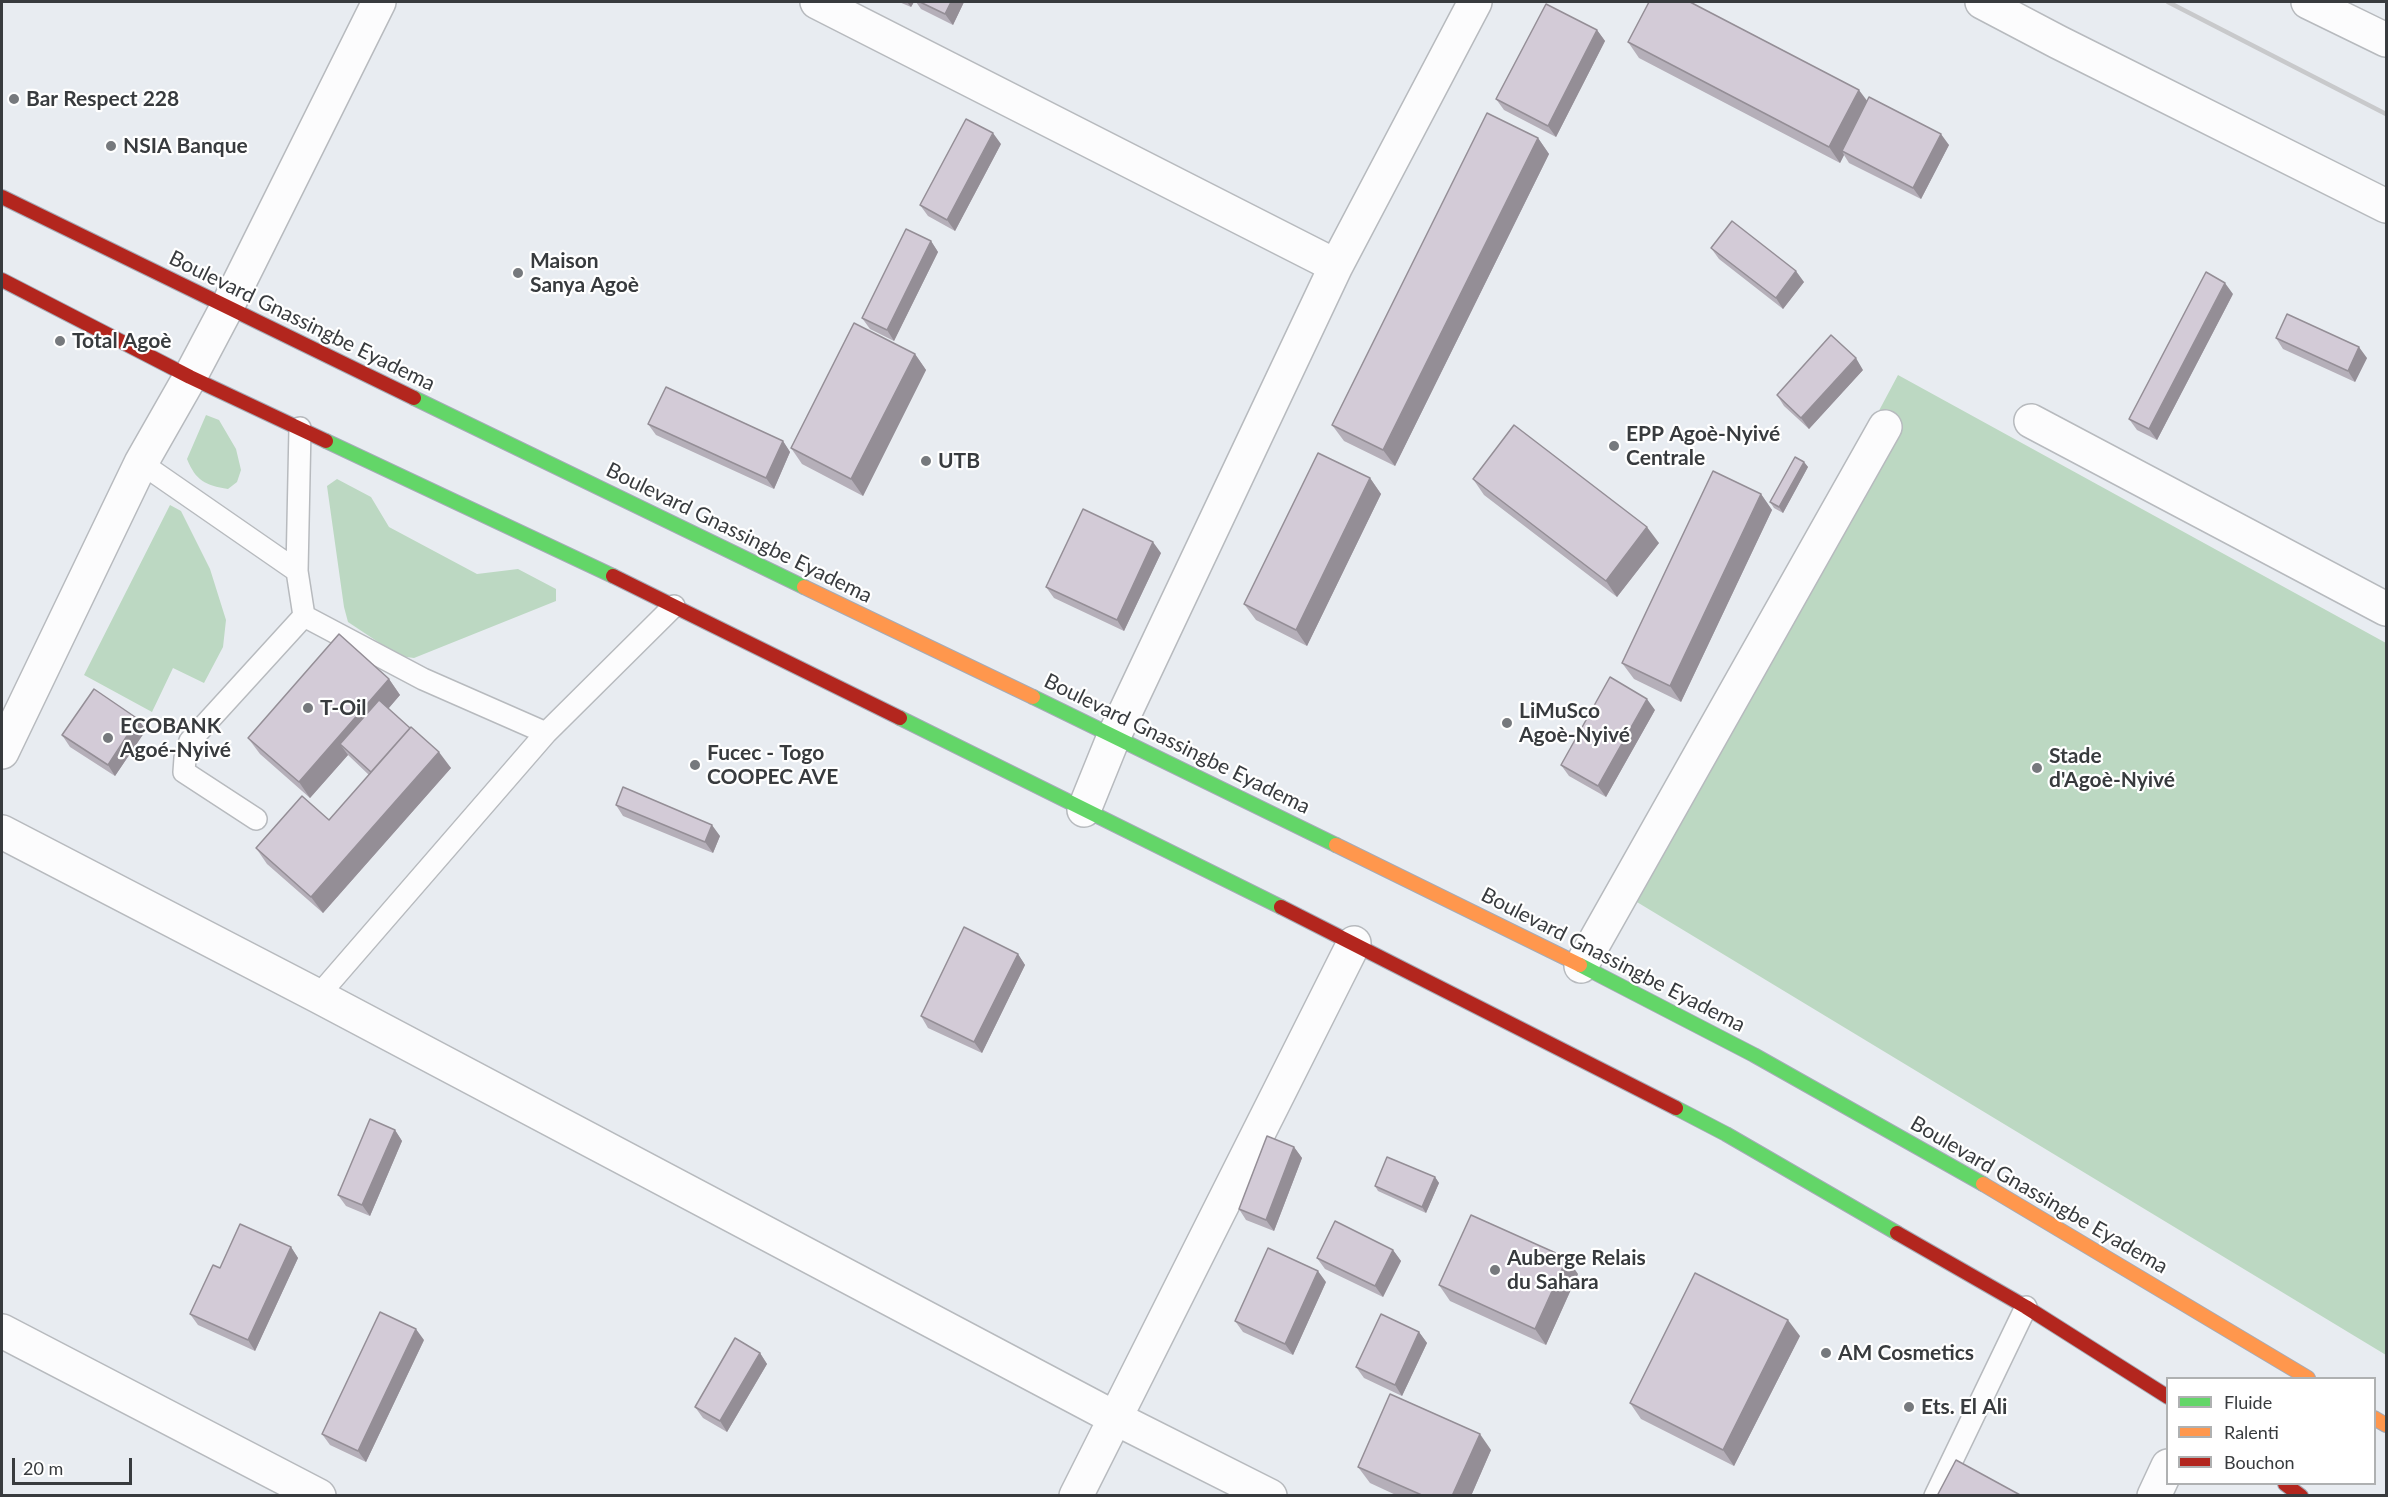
<!DOCTYPE html>
<html>
<head>
<meta charset="utf-8">
<style>
	body { margin:0 }
	#map { position:relative; width:2388px; height:1497px; overflow:hidden; background:#e8ecf1; font-family:Lato,sans-serif }
	canvas { display:block }
	.frame { position:absolute; inset:0; border:3px solid #383b3e; pointer-events:none }
	.legend { position:absolute; left:2166px; top:1377px; width:210px; height:108px; box-sizing:border-box; background:#fff; border:2px solid #afb1b2; margin:0; padding:8px 10px; list-style:none; font-size:18px; color:#383b3e }
	.legend li { display:flex; align-items:center; gap:12px; height:30px }
	.legend b { width:30px; border:2px solid #afb1b2 }
	.scale { position:absolute; left:12px; top:1458px; width:120px; height:27px; box-sizing:border-box; border:3px solid #383b3e; border-top:0; padding-left:8px; font-size:18px; line-height:21px; white-space:nowrap; color:#383b3e; -webkit-text-stroke:4px #fff; paint-order:stroke }
</style>
</head>
<body>
<div id="map">
<canvas width="2388" height="1497"></canvas>
<div class="frame"></div>
<ul class="legend">
<li><b style="height:8px;background:#63d668"></b>Fluide</li>
<li><b style="height:8px;background:#ff974d"></b>Ralenti</li>
<li><b style="height:8px;background:#b3261e"></b>Bouchon</li>
</ul>
<div class="scale">20 m</div>
</div>
<script>
const g = document.querySelector('canvas').getContext('2d');
g.lineJoin = 'round';
function fill(path, color) { g.fillStyle = color; g.fill(path, 'evenodd'); }
function stroke(path, color, width, dash) { g.strokeStyle = color; g.lineWidth = width; g.lineCap = dash ? 'butt' : 'round'; g.setLineDash(dash || []); g.stroke(path); }
function drawText(font, color, halo, rows, align = 'center') {
  g.font = font + ' Lato,sans-serif'; g.lineWidth = 4.5; g.setLineDash([]); g.textBaseline = 'middle'; g.strokeStyle = halo; g.fillStyle = color; for (const [text, x, y, turn = 0] of rows) {
    g.save(); g.translate(x, y); g.rotate((+turn || 0) * Math.PI / 180); g.textAlign = isNaN(turn) ? turn : align; if (halo) g.strokeText(text, 0, 0); g.fillText(text, 0, 0); g.restore();
  }
}
const green = new Path2D(`
	M1898,375L2386,643V1355L1622,893Z
	M206,415L219,420L236,449L241,470L237,482L228,489C205,485 196,481 187,459Z
	M337,479L371,497L389,527L477,574L518,569L556,589V601L414,658L399,656L348,622L344,607L327,486Z
	M170,505L181,511L210,569L226,620L223,647L204,683L173,668L152,712L84,675Z`);
const lane = new Path2D(`
	M300,428L297,571L304,616L423,679L546,733L674,606
	M141,463L297,571
	M256,819L184,772L185,758L190,741L304,616
	M318,996L546,733
	M1935,1496L2026,1307`);
const street = new Path2D(`
	M817,2L1336,266
	M1982,2L2058,42L2386,206
	M2308,2L2386,40
	M2031,421L2386,609
	M2,752L141,463L190,377L227,307L379,2
	M1084,810L1114,736L1336,266L1475,2
	M2,832L318,996L1115,1418L1270,1496
	M1581,966L1885,427
	M2,1331L319,1496
	M1076,1496L1354,943
	M2154,1496L2168,1466`);
const fast = new Path2D(`
	M414,398L804,587
	M326,441L613,576
	M1033,697L1336,845
	M900,718L1281,907
	M1580,965L1754,1055L1983,1184
	M1676,1108L1726,1134L1897,1233`);
const slow = new Path2D(`
	M804,587L1033,697
	M1336,845L1580,965
	M1983,1184L2308,1378
	M2374,1418L2386,1425`);
const jam = new Path2D(`
	M2,197L414,398
	M2,280L190,377L326,441
	M613,576L900,718
	M1281,907L1676,1108
	M1897,1233L2026,1307L2168,1397
	M2285,1484L2301,1496`);
const rail = new Path2D(`
	M2168,2L2386,114`);
const wall = new Path2D(`
	M899,2H914L911,7Z
	M916,2H964L953,25L921,9Z
	M1597,30L1605,41L1556,137L1504,110L1496,99Z
	M1628,42L1867,101L1949,145L1921,199L1849,163L1844,155L1840,163L1639,58Z
	M1538,138L1549,154L1395,466L1344,441L1332,425Z
	M1001,144L955,231L928,216L920,205Z
	M931,241L938,252L894,341L870,329L862,318Z
	M1711,248L1804,282L1783,309L1719,259Z
	M2233,294L2157,440L2137,430L2129,419Z
	M2276,338L2367,358L2355,382L2283,349Z
	M915,354L926,370L863,496L802,464L791,448Z
	M1863,370L1809,429L1784,406L1777,395Z
	M648,424L783,441L790,452L774,489L656,435Z
	M1804,462L1808,467L1783,513L1774,508L1770,502Z
	M1370,478L1381,494L1307,646L1256,620L1244,604Z
	M1473,479L1659,543L1617,597L1484,495Z
	M1761,494L1772,510L1681,702L1634,679L1622,663Z
	M1161,553L1124,631L1054,598L1046,587Z
	M389,679L400,695L388,709L451,768L323,913L267,864L256,848L329,820L369,775L348,755L310,798L260,754L248,738Z
	M1655,710L1606,797L1569,776L1561,765Z
	M138,719L146,730L115,776L70,747L62,735Z
	M616,805L720,836L713,853L623,816Z
	M1018,954L1025,965L982,1053L928,1028L921,1016Z
	M395,1130L402,1141L370,1216L346,1206L338,1195Z
	M1294,1147L1302,1158L1274,1231L1246,1220L1239,1209Z
	M1435,1177L1439,1183L1426,1213L1378,1191L1375,1186Z
	M291,1247L298,1258L255,1351L198,1325L190,1314L220,1268Z
	M1393,1250L1401,1261L1383,1297L1325,1269L1317,1258Z
	M1578,1274L1546,1345L1450,1301L1439,1285Z
	M1326,1282L1293,1355L1243,1332L1235,1321Z
	M1419,1332L1427,1343L1402,1396L1364,1378L1356,1367Z
	M1800,1336L1734,1466L1641,1419L1630,1403Z
	M424,1340L366,1462L330,1445L322,1434Z
	M760,1353L767,1364L727,1432L703,1418L695,1407Z
	M1491,1450L1471,1496H1398L1370,1483L1358,1467Z`);
const shadedWall = new Path2D(`
	M907,2H914L911,7Z
	M951,2H964L953,25L945,14Z
	M1597,30L1605,41L1556,137L1548,126Z
	M1859,90L1871,106L1842,151L1844,155L1840,163L1829,147Z
	M993,133L1001,144L955,231L947,220Z
	M1941,134L1949,145L1921,199L1913,188Z
	M1538,138L1549,154L1395,466L1383,450Z
	M931,241L938,252L894,341L887,330Z
	M1796,271L1804,282L1783,309L1776,298Z
	M2225,283L2233,294L2157,440L2149,429Z
	M2359,347L2367,358L2355,382L2348,371Z
	M915,354L926,370L863,496L851,479Z
	M1856,358L1863,370L1809,429L1801,418Z
	M783,441L790,452L774,489L766,478Z
	M1804,462L1808,467L1783,513L1779,507Z
	M1370,478L1381,494L1307,646L1296,630Z
	M1761,494L1772,510L1681,702L1670,686Z
	M1647,527L1659,543L1617,597L1606,581Z
	M1153,542L1161,553L1124,631L1117,620Z
	M389,679L400,695L350,753L340,744L348,755L310,798L299,782Z
	M1647,699L1655,710L1606,797L1598,786Z
	M138,719L146,730L115,776L108,765Z
	M439,752L451,768L323,913L311,897Z
	M712,825L720,836L713,853L705,842Z
	M1018,954L1025,965L982,1053L974,1042Z
	M395,1130L402,1141L370,1216L362,1205Z
	M1294,1147L1302,1158L1274,1231L1266,1220Z
	M1435,1177L1439,1183L1426,1213L1422,1207Z
	M291,1247L298,1258L255,1351L248,1340Z
	M1393,1250L1401,1261L1383,1297L1375,1286Z
	M1567,1258L1578,1274L1546,1345L1535,1329Z
	M1318,1271L1326,1282L1293,1355L1285,1344Z
	M1788,1320L1800,1336L1734,1466L1723,1450Z
	M416,1329L424,1340L366,1462L358,1451Z
	M1419,1332L1427,1343L1402,1396L1395,1385Z
	M760,1353L767,1364L727,1432L720,1421Z
	M1480,1434L1491,1450L1471,1496H1452Z`);
const building = new Path2D(`
	M920,2H951L945,14Z
	M1649,2H1690L1859,90L1829,147L1628,42Z
	M1546,4L1597,30L1548,126L1496,99Z
	M1869,97L1941,134L1913,188L1842,151Z
	M1487,113L1538,138L1383,450L1332,425Z
	M966,119L993,133L947,220L920,205Z
	M1732,221L1796,271L1776,298L1711,248Z
	M906,229L931,241L887,330L862,318Z
	M2206,272L2225,283L2149,429L2129,419Z
	M2287,314L2359,347L2348,371L2276,338Z
	M854,323L915,354L851,479L791,448Z
	M1831,335L1856,358L1801,418L1777,395Z
	M666,387L783,441L766,478L648,424Z
	M1514,425L1647,527L1606,581L1473,479Z
	M1318,453L1370,478L1296,630L1244,604Z
	M1795,457L1804,462L1779,507L1770,502Z
	M1713,471L1761,494L1670,686L1622,663Z
	M1083,509L1153,542L1117,620L1046,587Z
	M339,634L389,679L299,782L248,738Z
	M1610,677L1647,699L1598,786L1561,765Z
	M94,689L138,719L108,765L62,735Z
	M379,700L410,728L371,772L340,744Z
	M411,727L439,752L311,897L256,848L302,796L329,820Z
	M623,787L712,825L705,842L616,805Z
	M964,927L1018,954L974,1042L921,1016Z
	M370,1119L395,1130L362,1205L338,1195Z
	M1267,1136L1294,1147L1266,1220L1239,1209Z
	M1387,1157L1435,1177L1422,1207L1375,1186Z
	M1471,1215L1567,1258L1535,1329L1439,1285Z
	M1335,1221L1393,1250L1375,1286L1317,1258Z
	M240,1224L291,1247L248,1340L190,1314L213,1265L220,1268Z
	M1268,1248L1318,1271L1285,1344L1235,1321Z
	M1695,1273L1788,1320L1723,1450L1630,1403Z
	M380,1312L416,1329L358,1451L322,1434Z
	M1381,1314L1419,1332L1395,1385L1356,1367Z
	M735,1338L760,1353L720,1421L695,1407Z
	M1390,1394L1480,1434L1452,1496H1424L1358,1467Z
	M1956,1460L2022,1496H1937Z`);
const markers = [
	[14,99,6,"#76797d"],
	[111,146,6,"#76797d"],
	[518,273,6,"#76797d"],
	[60,341,6,"#76797d"],
	[1614,446,6,"#76797d"],
	[926,461,6,"#76797d"],
	[308,708,6,"#76797d"],
	[1507,723,6,"#76797d"],
	[108,738,6,"#76797d"],
	[695,765,6,"#76797d"],
	[2037,768,6,"#76797d"],
	[1495,1270,6,"#76797d"],
	[1826,1353,6,"#76797d"],
	[1909,1407,6,"#76797d"]
];
const poiNames = [
	["Bar Respect 228",26,99],
	["NSIA Banque",123,146],
	["Maison",530,261],
	["Sanya Agoè",530,285],
	["Total Agoè",72,341],
	["EPP Agoè-Nyivé",1626,434],
	["Centrale",1626,458],
	["UTB",938,461],
	["T-Oil",320,708],
	["LiMuSco",1519,711],
	["Agoè-Nyivé",1519,735],
	["ECOBANK",120,726],
	["Agoé-Nyivé",120,750],
	["Fucec - Togo",707,753],
	["COOPEC AVE",707,777],
	["Stade",2049,756],
	["d'Agoè-Nyivé",2049,780],
	["Auberge Relais",1507,1258],
	["du Sahara",1507,1282],
	["AM Cosmetics",1838,1353],
	["Ets. El Ali",1921,1407]
];
const streetNames = [
	["Boulevard Gnassingbe Eyadema",302,321,26],
	["Boulevard Gnassingbe Eyadema",739,533,26],
	["Boulevard Gnassingbe Eyadema",1177,744,26],
	["Boulevard Gnassingbe Eyadema",1613,960,27],
	["Boulevard Gnassingbe Eyadema",2039,1195,30]
];
fill(green, '#bcd8c2');
stroke(lane, '#b7babe', 24);
stroke(street, '#b7babe', 36);
stroke(fast, '#a4abb7', 16);
stroke(slow, '#a4abb7', 16);
stroke(jam, '#a4abb7', 16);
stroke(lane, '#fcfcfd', 21);
stroke(street, '#fcfcfd', 33);
stroke(fast, '#63d668', 14);
stroke(slow, '#ff974d', 14);
stroke(jam, '#b3261e', 14);
stroke(rail, '#c8c9cb', 4.5);
fill(wall, '#b5afb9');
fill(shadedWall, '#948e96');
fill(building, '#d3cbd7');
stroke(building, '#948e96', 1.5);
for (const [x, y, r, color] of markers) { const dot = new Path2D(); dot.arc(x, y, r, 0, 2 * Math.PI); g.fillStyle = color; g.fill(dot); stroke(dot, '#fff', 2); }
drawText('bold 21px', '#383b3e', '#fff', poiNames, 'left');
drawText('21px', '#383b3e', '#fff', streetNames);
</script>
</body>
</html>
